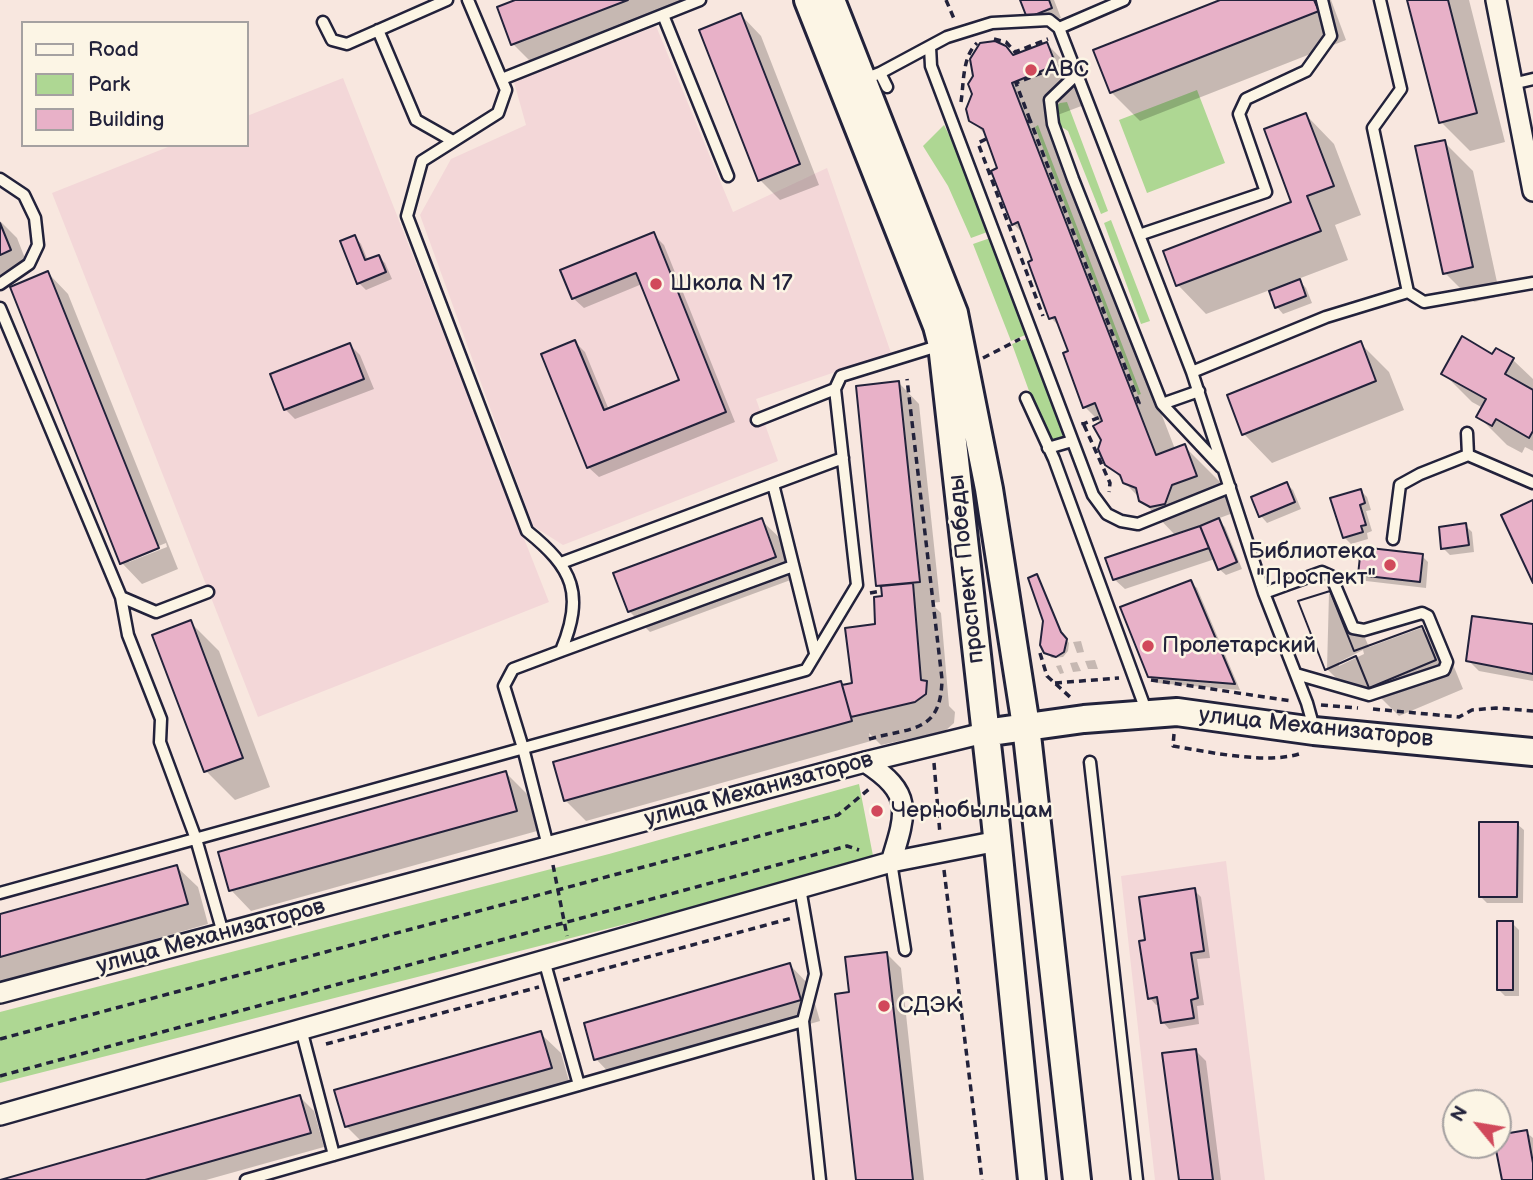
<!DOCTYPE html>
<html>
<head>
<meta charset="utf-8">
<style>
	body { margin:0 }
	#map { position:relative; width:1533px; height:1180px; overflow:hidden; background:#f8e7df; font-family:"Balsamiq Sans",sans-serif }
	canvas { display:block }
	.legend { position:absolute; left:21px; top:21px; width:228px; height:126px; box-sizing:border-box; background:#fcf5e5; border:2px solid #a5a1a1; margin:0; padding:9px 12px; list-style:none; font-size:21px; color:#22223b }
	.legend li { display:flex; align-items:center; gap:14px; height:35px }
	.legend b { width:35px; border:2px solid #a5a1a1 }
	.north { position:absolute; left:1442px; top:1089px; width:70px; height:70px; box-sizing:border-box; background:#fcf5e5; border:2px solid #a5a1a1; border-radius:50%; rotate:300deg; font-size:19px; font-weight:700; line-height:28px; text-align:center; color:#22223b }
	.north::after { content:''; display:block; margin:auto; width:24px; height:32px; background:#d1495b; clip-path:polygon(50% 0,100% 100%,50% 72%,0 100%) }
</style>
</head>
<body>
<div id="map">
<canvas width="1533" height="1180"></canvas>
<ul class="legend">
<li><b style="height:9px;background:#fcf5e5"></b>Road</li>
<li><b style="height:19px;background:#aed793"></b>Park</li>
<li><b style="height:19px;background:#e8b1c8"></b>Building</li>
</ul>
<div class="north">N</div>
</div>
<script>
const g = document.querySelector('canvas').getContext('2d');
g.lineJoin = 'round';
function fill(path, color) { g.fillStyle = color; g.fill(path, 'evenodd'); }
function stroke(path, color, width, dash) { g.strokeStyle = color; g.lineWidth = width; g.lineCap = dash ? 'butt' : 'round'; g.setLineDash(dash || []); g.stroke(path); }
function drawText(font, color, halo, rows, align = 'center') {
  g.font = font + ' "Balsamiq Sans",sans-serif'; g.lineWidth = 5; g.setLineDash([]); g.textBaseline = 'middle'; g.strokeStyle = halo; g.fillStyle = color; for (const [text, x, y, turn = 0] of rows) {
    g.save(); g.translate(x, y); g.rotate((+turn || 0) * Math.PI / 180); g.textAlign = isNaN(turn) ? turn : align; if (halo) g.strokeText(text, 0, 0); g.fillText(text, 0, 0); g.restore();
  }
}
const built = new Path2D(`
	M656,26L733,212L827,168L891,353L756,399L778,461L563,545L533,526L420,215L451,159L526,125L514,82Z
	M343,78L549,602L258,717L52,193L173,145H247V116Z
	M1226,861L1265,1180H1155L1121,876Z`);
const green = new Path2D(`
	M1197,90L1225,163L1147,193L1119,120Z
	M1067,102L1108,211L1101,214L1068,131L1057,124L1055,107L1060,103Z
	M944,125L969,174L990,231L971,238L948,186L923,146Z
	M1038,125L1141,394L1138,395L1035,127Z
	M1111,220L1150,321L1141,324L1104,223Z
	M993,237L1030,333L1011,341L973,244Z
	M1031,337L1069,440L1049,446L1012,344Z
	M859,784L874,861L0,1083V1012L609,854Z`);
const shadow = new Path2D(`
	M520,0H701L534,65L513,44Z
	M1022,0H1054L1061,18L1039,27L1028,17Z
	M1224,0H1331L1346,40L1140,121L1111,92Z
	M1409,0H1469L1505,142L1470,151L1441,122Z
	M741,15L761,36L819,185L780,200L760,180Z
	M1047,44L1083,81L1092,102L1047,119L1175,449L1184,446L1221,483L1233,513L1217,519L1225,527L1242,569L1226,575L1219,569L1215,559L1125,589L1114,579L1176,536L1107,464L1101,423L1085,407L1070,352L1062,329L1051,318L1025,235L1013,224L1000,170L987,136L971,120L1014,56Z
	M1306,115L1334,144L1361,215L1335,225L1348,260L1298,279L1306,288L1312,303L1283,314L1277,307L1270,290L1206,314L1178,285L1293,203Z
	M1444,142L1473,171L1500,296L1474,302L1445,273Z
	M0,221L17,238L30,271L0,283Z
	M653,234L664,245L735,422L599,477L588,467L575,342L585,352L609,410L681,381L642,284L584,308L573,298Z
	M355,237L361,244L368,261L379,257L385,263L392,279L366,290L359,283Z
	M48,273L68,294L178,569L142,584L122,563ZM166,543L167,547L129,562V558Z
	M1360,343L1389,372L1404,410L1272,463L1244,434Z
	M350,345L360,355L374,389L295,419L285,409Z
	M1496,350L1513,360L1533,379V451L1525,447L1522,453L1507,445L1478,416L1483,408L1472,402L1443,373L1493,356Z
	M899,383L919,404L940,602L931,603L941,613L949,706L955,712L954,723L945,731L881,745L869,733L871,741L586,821L566,801L841,683L844,687L854,685L877,626L884,597L883,591L878,586Z
	M1287,484L1293,490L1301,509L1267,523L1261,516Z
	M1361,491L1367,497L1371,510L1366,511L1372,531L1367,533L1368,539L1351,544L1344,537Z
	M761,520L782,540L796,578L650,632L629,611Z
	M1465,525L1472,532L1474,552L1450,555L1443,548Z
	M1422,556L1428,562L1426,588L1366,581L1360,575Z
	M1039,579L1063,636L1069,643L1068,651L1063,657L1052,658L1043,649L1045,620Z
	M1190,582L1197,588L1240,690L1157,683L1150,676Z
	M1329,593L1358,622L1369,647L1421,628L1450,657L1463,689L1399,716L1373,690L1356,698L1327,669ZM1363,650L1364,654L1339,666V662Z
	M190,622L219,651L270,787L235,800L206,771Z
	M1533,626V681L1479,671L1468,660Z
	M1081,641L1084,652L1077,653L1073,642Z
	M1095,660L1098,669H1088L1085,661Z
	M1077,662L1081,671L1073,672L1070,663Z
	M1061,665L1064,673L1060,674L1056,666Z
	M506,773L527,794L537,831L251,911L231,890Z
	M1517,824L1524,830L1523,903H1487L1480,896Z
	M177,867L198,887L208,924L0,983V916Z
	M1194,890L1201,897L1210,958L1197,959L1204,1005L1197,1006L1199,1024L1169,1029L1163,1022L1160,1004L1156,1005L1150,998L1147,942Z
	M1512,923L1519,930V996H1505L1498,989Z
	M887,954L901,968L924,1180H857Z
	M790,965L810,986L820,1021L616,1080L596,1059Z
	M540,1033L561,1053L571,1088L367,1147L346,1126Z
	M1195,1050L1206,1061L1221,1180H1181Z
	M300,1097L314,1111L324,1147L206,1180H2Z
	M1526,1132L1533,1138V1180H1503L1497,1145L1498,1137Z`);
const building = new Path2D(`
	M515,0H628L511,45L497,7Z
	M1020,0H1049L1052,8L1027,18Z
	M1220,0H1314L1319,11L1110,93L1093,50Z
	M1407,0H1448L1477,113L1439,123Z
	M741,13L800,164L758,181L699,30Z
	M995,41L1006,46L1013,55L1047,42L1056,65L1012,83L1156,455L1185,444L1197,476L1172,485L1165,504L1150,507L1139,501L1136,488L1123,483L1120,475L1105,465L1098,449L1101,440L1093,426L1102,421L1095,403L1083,408L1063,353L1068,351L1055,317L1049,319L1028,262L1032,260L1018,222L1012,225L991,171L997,168L983,129L969,121L966,109L972,94L968,84L973,76L970,59L980,43Z
	M1306,113L1334,186L1307,196L1321,231L1176,286L1163,251L1291,202L1264,129Z
	M1445,140L1473,267L1443,274L1415,146Z
	M0,223L11,250L0,255Z
	M654,232L726,412L587,468L541,354L575,340L604,410L679,380L636,273L572,299L560,270Z
	M355,235L365,260L379,255L386,272L357,284L340,241Z
	M48,271L159,548L120,564L10,287Z
	M1300,279L1306,296L1275,308L1269,291Z
	M1462,336L1492,354L1496,348L1514,358L1505,374L1533,390V431L1529,438L1496,419L1492,426L1476,417L1486,399L1441,374Z
	M1361,341L1376,381L1242,435L1227,395Z
	M350,343L364,379L284,410L270,374Z
	M899,381L920,582L876,586L856,386Z
	M1287,482L1295,502L1259,517L1251,497Z
	M1361,489L1365,503L1360,505L1366,525L1361,526L1363,532L1343,538L1330,498Z
	M1533,500V583L1501,515Z
	M762,518L776,557L628,612L613,573Z
	M1219,518L1237,562L1218,570L1200,526Z
	M1466,523L1469,545L1441,549L1439,527Z
	M1200,526L1209,548L1113,580L1105,558Z
	M1361,547L1423,554L1420,582L1358,575Z
	M1037,574L1061,632L1067,639L1064,652L1056,657L1044,653L1040,645L1043,621L1028,578Z
	M1191,580L1235,684L1148,677L1120,607Z
	M913,583L921,680L927,681L926,694L915,702L851,717L842,685L852,683L845,628L875,624L874,597L882,596L881,586Z
	M1330,591L1354,651L1422,626L1436,660L1369,688L1356,656L1325,670L1298,601Z
	M1330,591L1354,651L1422,626L1436,660L1369,688L1356,656L1325,670L1298,601Z
	M1472,616L1533,624V674L1466,661Z
	M191,620L243,758L204,772L152,635Z
	M841,681L852,721L564,801L553,762Z
	M506,771L517,811L229,891L218,852Z
	M1479,822H1518L1517,897H1479Z
	M177,865L188,904L0,957V914Z
	M1195,888L1204,951L1191,953L1198,998L1191,1000L1194,1018L1161,1023L1157,997L1148,999L1139,941L1145,940L1139,897Z
	M1497,921H1513V990H1497Z
	M887,952L913,1180H856L835,994L849,992L845,957Z
	M790,963L801,1000L594,1060L584,1023Z
	M541,1031L552,1068L345,1127L334,1090Z
	M1196,1049L1213,1180H1179L1162,1053Z
	M300,1095L311,1133L145,1180H0Z
	M1527,1130L1533,1163V1180H1502L1495,1145H1498V1135Z`);
const path = new Path2D(`
	M946,0L955,21
	M994,39L1006,42L1015,52L1048,39
	M961,102C964,83 962,57 977,43
	M1030,120L1016,83L1059,66
	M1027,122L1030,120L1139,403L1137,404
	M986,139L978,143L1043,316
	M983,358L1020,339
	M1083,422V424L1100,417
	M1084,425L1110,483L1109,492
	M870,593L881,591
	M1040,653L1047,676L1070,697L1071,700
	M1151,680L1292,701
	M1055,683L1119,678
	M1321,705L1358,708
	M1373,709L1459,717L1472,710L1496,708L1533,711
	M1174,734L1173,746C1209,752 1269,765 1302,753
	M869,739C913,727 941,733 942,679L907,379
	M934,763L940,834
	M553,865L567,936
	M944,870L982,1180
	M563,980L792,918
	M0,1039L838,815L869,789
	M326,1044L539,987
	M0,1076L847,846L859,850`);
const service = new Path2D(`
	M468,0L506,90L498,113L422,161L407,216L527,531C573,568 585,594 561,651L513,669L504,686L523,748L548,846
	M1380,0L1401,89L1373,128L1408,292
	M663,15L728,176
	M323,22L332,40L347,44L447,0
	M1059,28L1124,0
	M378,30L416,120L453,141
	M930,47L931,66L1093,495L1107,514L1121,521L1138,524L1230,487
	M880,73L887,87
	M1077,74L1050,100L1053,124L1073,179L1162,404L1199,391
	M502,79L700,0
	M862,80L880,73L947,37L992,23L1049,20L1059,28L1192,372L1264,593L1307,703L1314,728
	M1512,84L1533,79
	M0,179L24,195L35,218L38,245L29,264L0,284
	M1139,235L1266,192L1239,114L1246,99L1306,71L1331,36L1322,0
	M0,308L121,597L128,635L161,719L160,742L196,839L223,933
	M1192,372L1326,317L1408,292L1424,302L1533,283
	M1026,398L1054,459L1147,713
	M1162,404L1221,467
	M757,420L835,389
	M1467,433L1468,455
	M1048,448L1072,441
	M773,484L815,653
	M1393,539L1400,485L1420,474L1468,455L1533,483
	M561,563L843,458
	M1264,593L1322,572L1331,576L1353,628L1364,630L1422,613L1428,616L1447,662L1444,670L1369,695L1296,674
	M121,597L156,612L208,592
	M561,651L793,566
	M1090,762L1137,1180
	M891,862L905,950
	M0,893L806,670L857,585L835,389L841,376L941,345
	M544,960L579,1085
	M803,1021L820,1180
	M301,1029L334,1155
	M246,1180L803,1021L815,974L800,888`);
const minor = new Path2D(`
	M1496,0L1533,191
	M865,762C913,793 907,811 891,862
	M0,993L865,762L984,733
	M0,1115L891,862L998,841`);
const secondary = new Path2D(`
	M808,0L937,326L942,345L993,797L1032,1180
	M831,0L954,313L989,489L1026,726L1077,1180
	M984,733L1084,719L1177,712L1314,731L1533,752`);
const markers = [
	[1031,70,7,"#d1495b"],
	[656,284,7,"#d1495b"],
	[1390,565,7,"#d1495b"],
	[1148,646,7,"#d1495b"],
	[877,811,7,"#d1495b"],
	[884,1006,7,"#d1495b"]
];
const poiNames = [
	["АВС",1045,70],
	["Школа N 17",670,284],
	["Библиотека",1376,552,"right"],
	["\"Проспект\"",1376,578,"right"],
	["Пролетарский",1162,646],
	["Чернобыльцам",891,811],
	["СДЭК",898,1006]
];
const streetNames = [
	["проспект Победы",967,569,-96],
	["улица Механизаторов",1316,728,6],
	["улица Механизаторов",759,790,-15],
	["улица Механизаторов",211,937,-15]
];
fill(built, '#f3d7d8');
fill(green, '#aed793');
fill(shadow, '#0003');
fill(building, '#e8b1c8');
stroke(building, '#22223b', 2);
stroke(service, '#22223b', 15);
stroke(minor, '#22223b', 24);
stroke(secondary, '#22223b', 32);
stroke(path, '#22223b', 3.5, [7, 5]);
stroke(service, '#fcf5e5', 10);
stroke(minor, '#fcf5e5', 19);
stroke(secondary, '#fcf5e5', 26);
for (const [x, y, r, color] of markers) { const dot = new Path2D(); dot.arc(x, y, r, 0, 2 * Math.PI); g.fillStyle = color; g.fill(dot); stroke(dot, '#fcf5e5', 2.5); }
drawText('23px', '#22223b', '#fcf5e5', poiNames, 'left');
drawText('23px', '#22223b', '#fcf5e5', streetNames);
</script>
</body>
</html>
